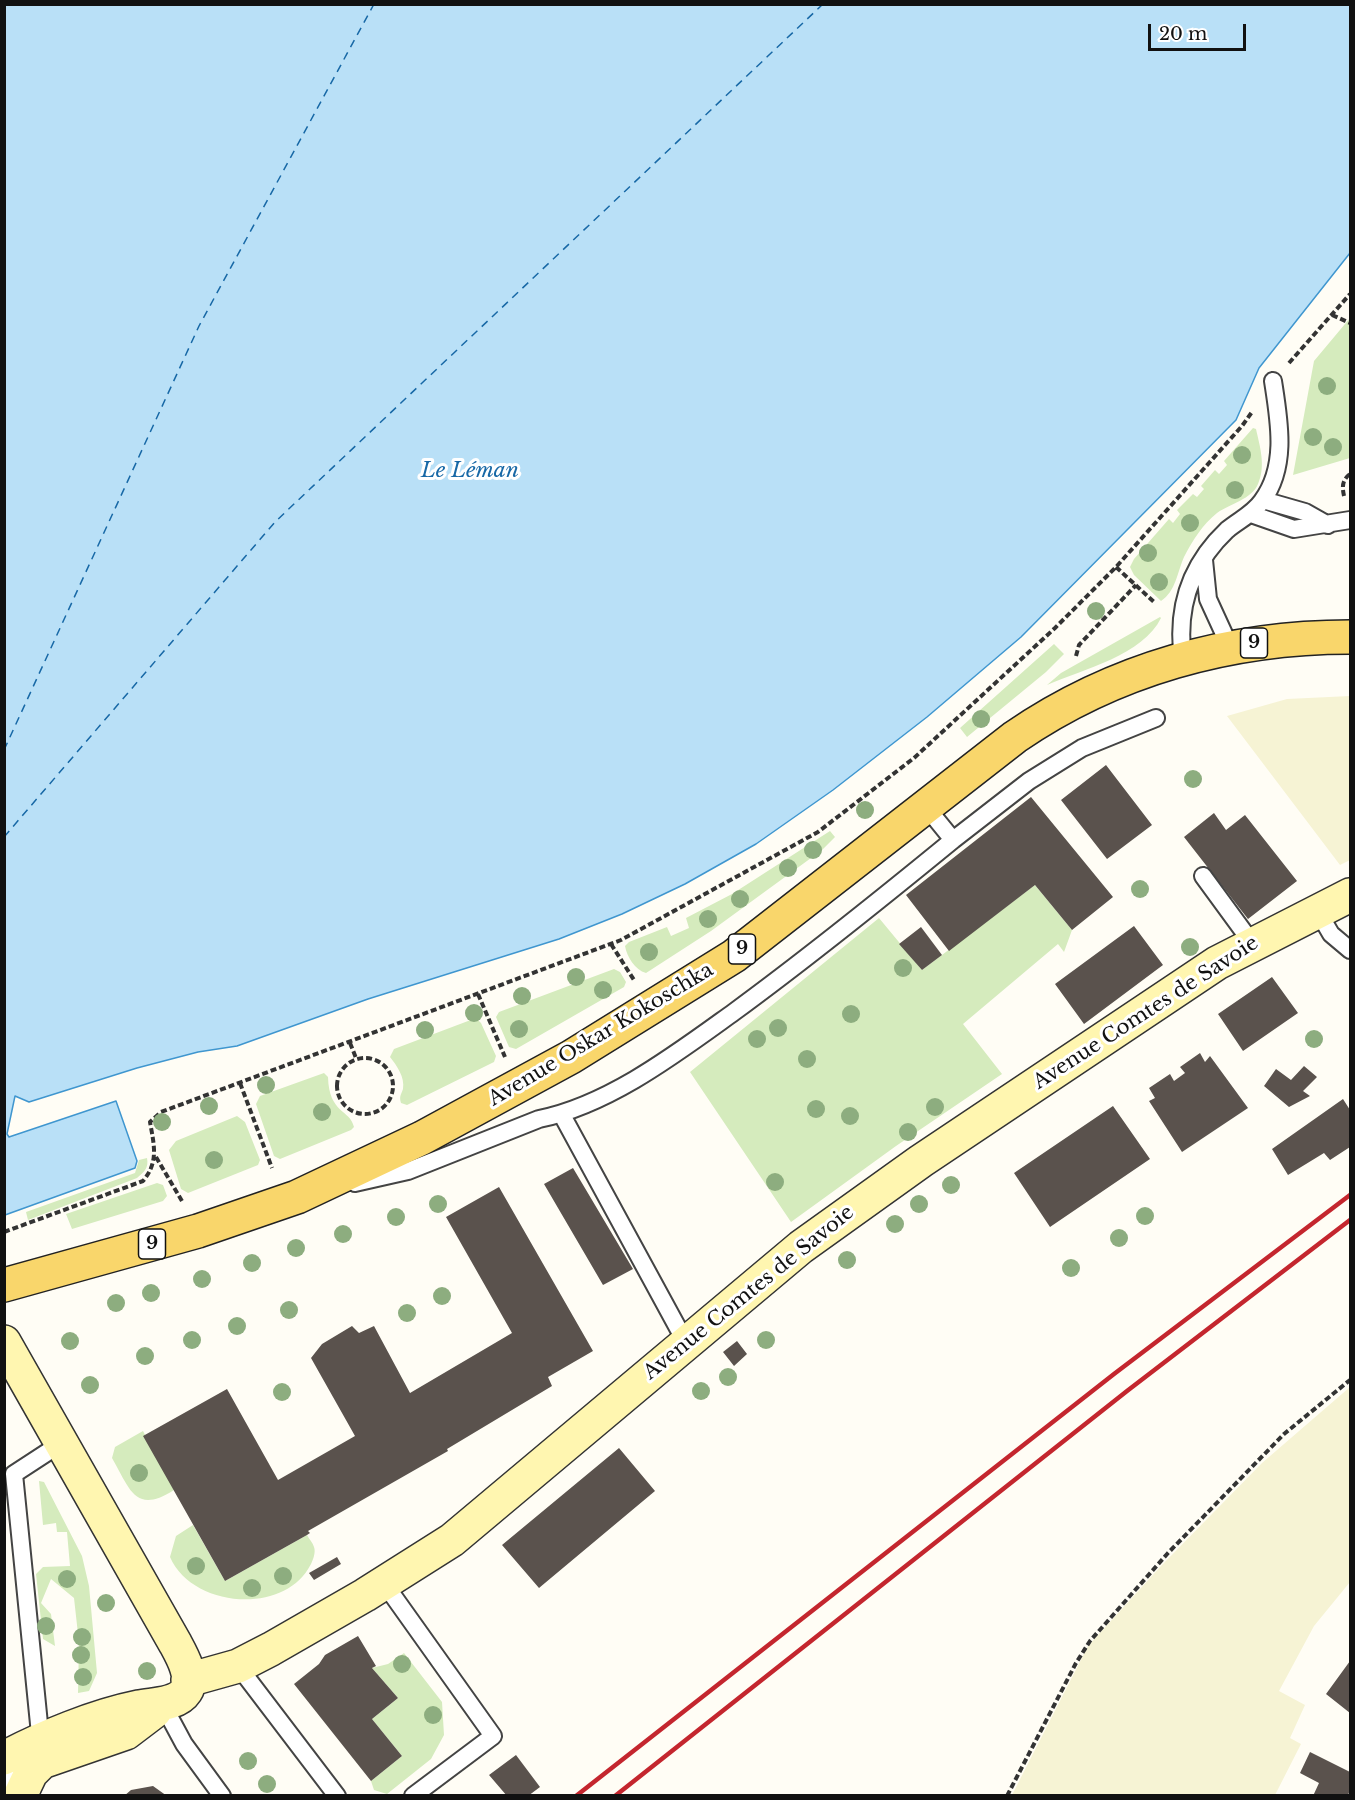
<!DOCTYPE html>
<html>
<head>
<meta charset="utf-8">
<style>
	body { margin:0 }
	#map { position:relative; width:1355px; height:1800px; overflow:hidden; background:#fffdf5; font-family:"Libre Baskerville",serif }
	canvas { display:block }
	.frame { position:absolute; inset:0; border:6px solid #111; pointer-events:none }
	.scale { position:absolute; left:1148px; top:24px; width:98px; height:27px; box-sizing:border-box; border:3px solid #111; border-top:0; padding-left:8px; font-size:18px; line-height:21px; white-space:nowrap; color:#111; -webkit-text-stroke:4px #fff; paint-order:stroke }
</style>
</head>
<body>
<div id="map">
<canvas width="1355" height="1800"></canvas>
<div class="frame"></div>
<div class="scale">20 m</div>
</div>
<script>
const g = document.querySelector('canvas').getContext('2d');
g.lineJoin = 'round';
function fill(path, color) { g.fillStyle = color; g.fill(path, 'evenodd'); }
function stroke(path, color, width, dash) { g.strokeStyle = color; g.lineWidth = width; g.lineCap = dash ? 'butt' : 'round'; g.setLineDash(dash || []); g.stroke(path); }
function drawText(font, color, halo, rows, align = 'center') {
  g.font = font + ' "Libre Baskerville",serif'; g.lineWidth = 6; g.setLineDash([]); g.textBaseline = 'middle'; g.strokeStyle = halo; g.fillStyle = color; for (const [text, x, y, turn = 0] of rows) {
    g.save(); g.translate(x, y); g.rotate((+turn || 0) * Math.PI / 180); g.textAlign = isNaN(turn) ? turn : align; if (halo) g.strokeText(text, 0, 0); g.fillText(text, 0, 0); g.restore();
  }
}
const farmland = new Path2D(`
	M1350,696V860L1340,865L1227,716L1287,699Z
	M1350,1387V1582L1314,1626L1279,1691L1305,1705L1290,1738L1301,1744L1275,1795H1012L1088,1646L1161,1566L1262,1463Z`);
const green = new Path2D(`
	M1350,318V458L1293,475L1314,361Z
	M1253,428L1256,429C1260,447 1266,466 1258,484C1252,499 1230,504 1217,513C1203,524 1192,541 1184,557C1177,573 1176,591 1161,601L1134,575L1130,567L1134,559L1169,519L1173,523L1180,514L1177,510L1193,494L1197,497L1204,489L1201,486L1215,470L1219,474L1227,465L1224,461Z
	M1160,617L1161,618C1143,655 1084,669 1047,685L1061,673Z
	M1054,644L1064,654L1046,672L967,737L960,728Z
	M830,831L835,837L822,850L711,931L646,973C635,970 627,957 625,946L629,942L667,927L671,936L689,928L686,918L732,894Z
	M1035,885L1072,930L1064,952L1058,944L963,1024L1002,1074L896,1146L791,1222L690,1072L879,918L922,970Z
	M614,969L620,972L626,982L624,987L516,1049L509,1047L496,1017L499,1012Z
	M476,1018L481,1023L496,1056L494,1062L407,1105L401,1103C399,1096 401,1095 403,1089C405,1077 397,1066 390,1057L394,1049Z
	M324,1073L328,1077C329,1114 350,1109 354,1127L351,1130L280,1159L274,1156L256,1104L260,1096Z
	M237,1116L245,1122L260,1160L258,1165L188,1193L181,1189L169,1150L176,1141Z
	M147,1158C149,1168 144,1172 137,1178L28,1220L26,1212L135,1173L139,1160Z
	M157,1183L163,1185L167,1196L163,1201L72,1229L66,1214Z
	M143,1431L174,1490C135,1515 130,1489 112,1458L115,1447Z
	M39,1481L44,1482L82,1556L89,1586L97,1673L89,1691L78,1693L79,1643L74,1598L51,1579L41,1603L51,1614L55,1646L43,1639L36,1574L43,1567L70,1566L67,1532H57L56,1523L43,1525Z
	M193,1525L225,1581L307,1535C309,1539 313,1543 314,1547C316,1552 313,1560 311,1564C285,1616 192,1608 170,1557L176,1536Z
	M404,1653L442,1702L444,1735L431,1759L387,1794L374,1790L371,1781L402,1756L372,1719L398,1698L372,1668L388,1664Z`);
const water = new Path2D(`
	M4,5H1350V253L1259,368L1236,420L1021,637L927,717L833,790L756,844L685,884L622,914L559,939L368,999L237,1046L198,1052L137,1068L29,1102L15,1096L7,1134L9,1137L116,1101L137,1161L135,1168L5,1215Z`);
const ferry = new Path2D(`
	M4,750L199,326L374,4
	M4,837L275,522L823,4`);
const building = new Path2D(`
	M1106,765L1152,825L1107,859L1061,800Z
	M1031,797L1113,897L1072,930L1035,885L949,951L906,895Z
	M1214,813L1226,830L1245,815L1297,881L1248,919L1184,837Z
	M1134,926L1163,965L1084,1024L1055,984Z
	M921,927L942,955L922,970L899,944Z
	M1272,977L1298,1013L1243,1051L1218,1014Z
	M1200,1053L1205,1062L1210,1056L1248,1108L1182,1152L1149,1101L1155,1098L1149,1088L1170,1074L1174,1081L1185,1073L1180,1067Z
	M1304,1066L1317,1077L1303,1091L1310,1096L1289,1107L1264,1086L1276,1069L1291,1080Z
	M1343,1099L1350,1110V1147L1330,1160L1324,1153L1288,1175L1272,1149Z
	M1113,1106L1150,1159L1050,1227L1014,1173Z
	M573,1168L633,1269L603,1285L544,1184Z
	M499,1187L593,1351L548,1377L552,1386L447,1449L448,1451L308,1531L310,1533L307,1535L225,1581L143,1436L227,1389L278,1480L355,1436L311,1358L322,1344L352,1326L359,1333L374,1326L410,1393L512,1333L446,1217Z
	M737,1341L747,1354L734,1366L723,1352Z
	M619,1448L655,1491L539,1588L502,1545Z
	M337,1557L341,1564L314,1580L309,1573Z
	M358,1636L376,1666L372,1668L398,1698L372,1719L402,1756L371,1781L294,1684L319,1664L325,1655Z
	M1350,1661V1713L1326,1694Z
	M1310,1752L1350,1772V1789L1348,1796H1313L1319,1783L1300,1773Z
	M516,1755L540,1787L528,1796H507L489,1775Z
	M153,1786L167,1796H124L131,1790Z`);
const path = new Path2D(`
	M1332,315L1350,323
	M1289,363L1350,294
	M1344,496C1342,487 1342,480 1350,474
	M1116,567L1154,602
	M1076,656L1079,645L1136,585
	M611,944L634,980
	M478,994L505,1057
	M350,1043L356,1058
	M337 1086a28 28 0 1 1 56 0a28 28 0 1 1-56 0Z
	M240,1083L272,1168
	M156,1157L182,1201
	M4,1232L143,1181C159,1162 154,1145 150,1122L161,1112L621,940L818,832L914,758L1055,628L1116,567L1242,426L1252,412
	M1007,1796L1076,1663L1090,1641L1168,1553L1284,1434L1350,1380`);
const lane = new Path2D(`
	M1263,500L1305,512L1328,525
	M1251,514L1294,529L1350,520
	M1204,560L1208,599L1230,647
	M1183,659C1176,609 1189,566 1227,530C1239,520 1253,514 1262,501C1288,466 1279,420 1273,381
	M953,840L1029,781L1082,748L1156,718
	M1203,876L1252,943
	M1317,910L1331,934L1350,950
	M562,1115L685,1341
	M355,1183L408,1171L539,1119C609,1105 677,1053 734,1012C809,957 881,899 953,840L927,808
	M384,1583L493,1736L413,1796
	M238,1666L337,1796
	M162,1703L184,1744L222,1796
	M41,1744L14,1474L60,1444`);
const street = new Path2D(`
	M4,1775L24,1787`);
const secondary = new Path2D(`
	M4,1342L175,1643C181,1654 195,1678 186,1691C177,1705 154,1704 139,1707C95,1716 44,1737 4,1758
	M188,1680L238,1666L271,1649L365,1595L452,1540L801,1247L921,1161L1217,963L1350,895
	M20,1796L31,1773L42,1762L126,1733L155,1711`);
const primary = new Path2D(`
	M4,1285L198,1231L297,1197L422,1138L571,1057L734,956L1015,737C1114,669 1230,637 1350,637`);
const rail = new Path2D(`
	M576,1796L1114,1374L1350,1195
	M615,1796L1127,1391L1350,1220`);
const trees = [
	[1327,386],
	[1313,437],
	[1333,447],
	[1242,455],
	[1235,490],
	[1190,523],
	[1148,553],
	[1159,582],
	[1096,611],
	[981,719],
	[1193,779],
	[865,810],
	[813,850],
	[788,868],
	[1140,889],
	[740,899],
	[708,919],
	[1190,947],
	[649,952],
	[903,968],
	[576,977],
	[603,990],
	[522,996],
	[474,1013],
	[851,1014],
	[778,1028],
	[519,1029],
	[425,1030],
	[757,1039],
	[1314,1039],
	[807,1059],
	[266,1085],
	[209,1106],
	[935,1107],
	[816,1109],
	[322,1112],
	[850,1116],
	[162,1122],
	[908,1132],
	[214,1160],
	[775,1182],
	[951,1185],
	[438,1204],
	[919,1204],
	[1145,1216],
	[396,1217],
	[895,1224],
	[343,1234],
	[1119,1238],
	[296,1248],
	[847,1260],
	[252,1263],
	[1071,1268],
	[202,1279],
	[151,1293],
	[442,1296],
	[116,1303],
	[289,1310],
	[407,1313],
	[237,1326],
	[192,1340],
	[766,1340],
	[70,1341],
	[145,1356],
	[728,1377],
	[90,1385],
	[701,1391],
	[282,1392],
	[139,1473],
	[196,1566],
	[283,1576],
	[67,1579],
	[252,1588],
	[106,1603],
	[46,1626],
	[82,1637],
	[81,1655],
	[402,1664],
	[147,1671],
	[83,1677],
	[433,1715],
	[248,1761],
	[267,1784]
];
const shields = [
	[1254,643,27],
	[742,949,27],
	[152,1244,27]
];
const shieldNames = [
	["9",1254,643],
	["9",742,949],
	["9",152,1244]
];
const streetNames = [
	["Avenue Comtes de Savoie",1146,1013,-33],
	["Avenue Oskar Kokoschka",601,1035,-31],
	["Avenue Comtes de Savoie",749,1293,-39]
];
const waterNames = [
	["Le Léman",470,471]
];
fill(farmland, '#f6f3d4');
fill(green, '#d5ebbd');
fill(water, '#b9e0f7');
stroke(water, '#3f96cf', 1.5);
stroke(ferry, '#1768a6', 1.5, [8, 6]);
fill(building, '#5a524d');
stroke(lane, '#444', 20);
stroke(street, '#444', 36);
stroke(secondary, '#333', 36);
stroke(primary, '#222', 36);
stroke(path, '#333', 4, [6, 3]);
stroke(lane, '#fff', 16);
stroke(street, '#fff', 33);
stroke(secondary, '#fff6b0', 33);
stroke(primary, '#f9d66b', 33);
stroke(rail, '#c4262e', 4.5);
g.fillStyle = '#8dad7f';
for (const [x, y] of trees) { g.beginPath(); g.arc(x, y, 9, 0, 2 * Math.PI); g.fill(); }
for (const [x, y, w] of shields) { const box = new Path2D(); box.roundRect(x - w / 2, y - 15, w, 30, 4.5); g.fillStyle = '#fff'; g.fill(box); stroke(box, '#111', 1.5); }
drawText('bold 18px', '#111', null, shieldNames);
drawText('20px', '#111', '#fff', streetNames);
drawText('italic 21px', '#1768a6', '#fff', waterNames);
</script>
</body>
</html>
